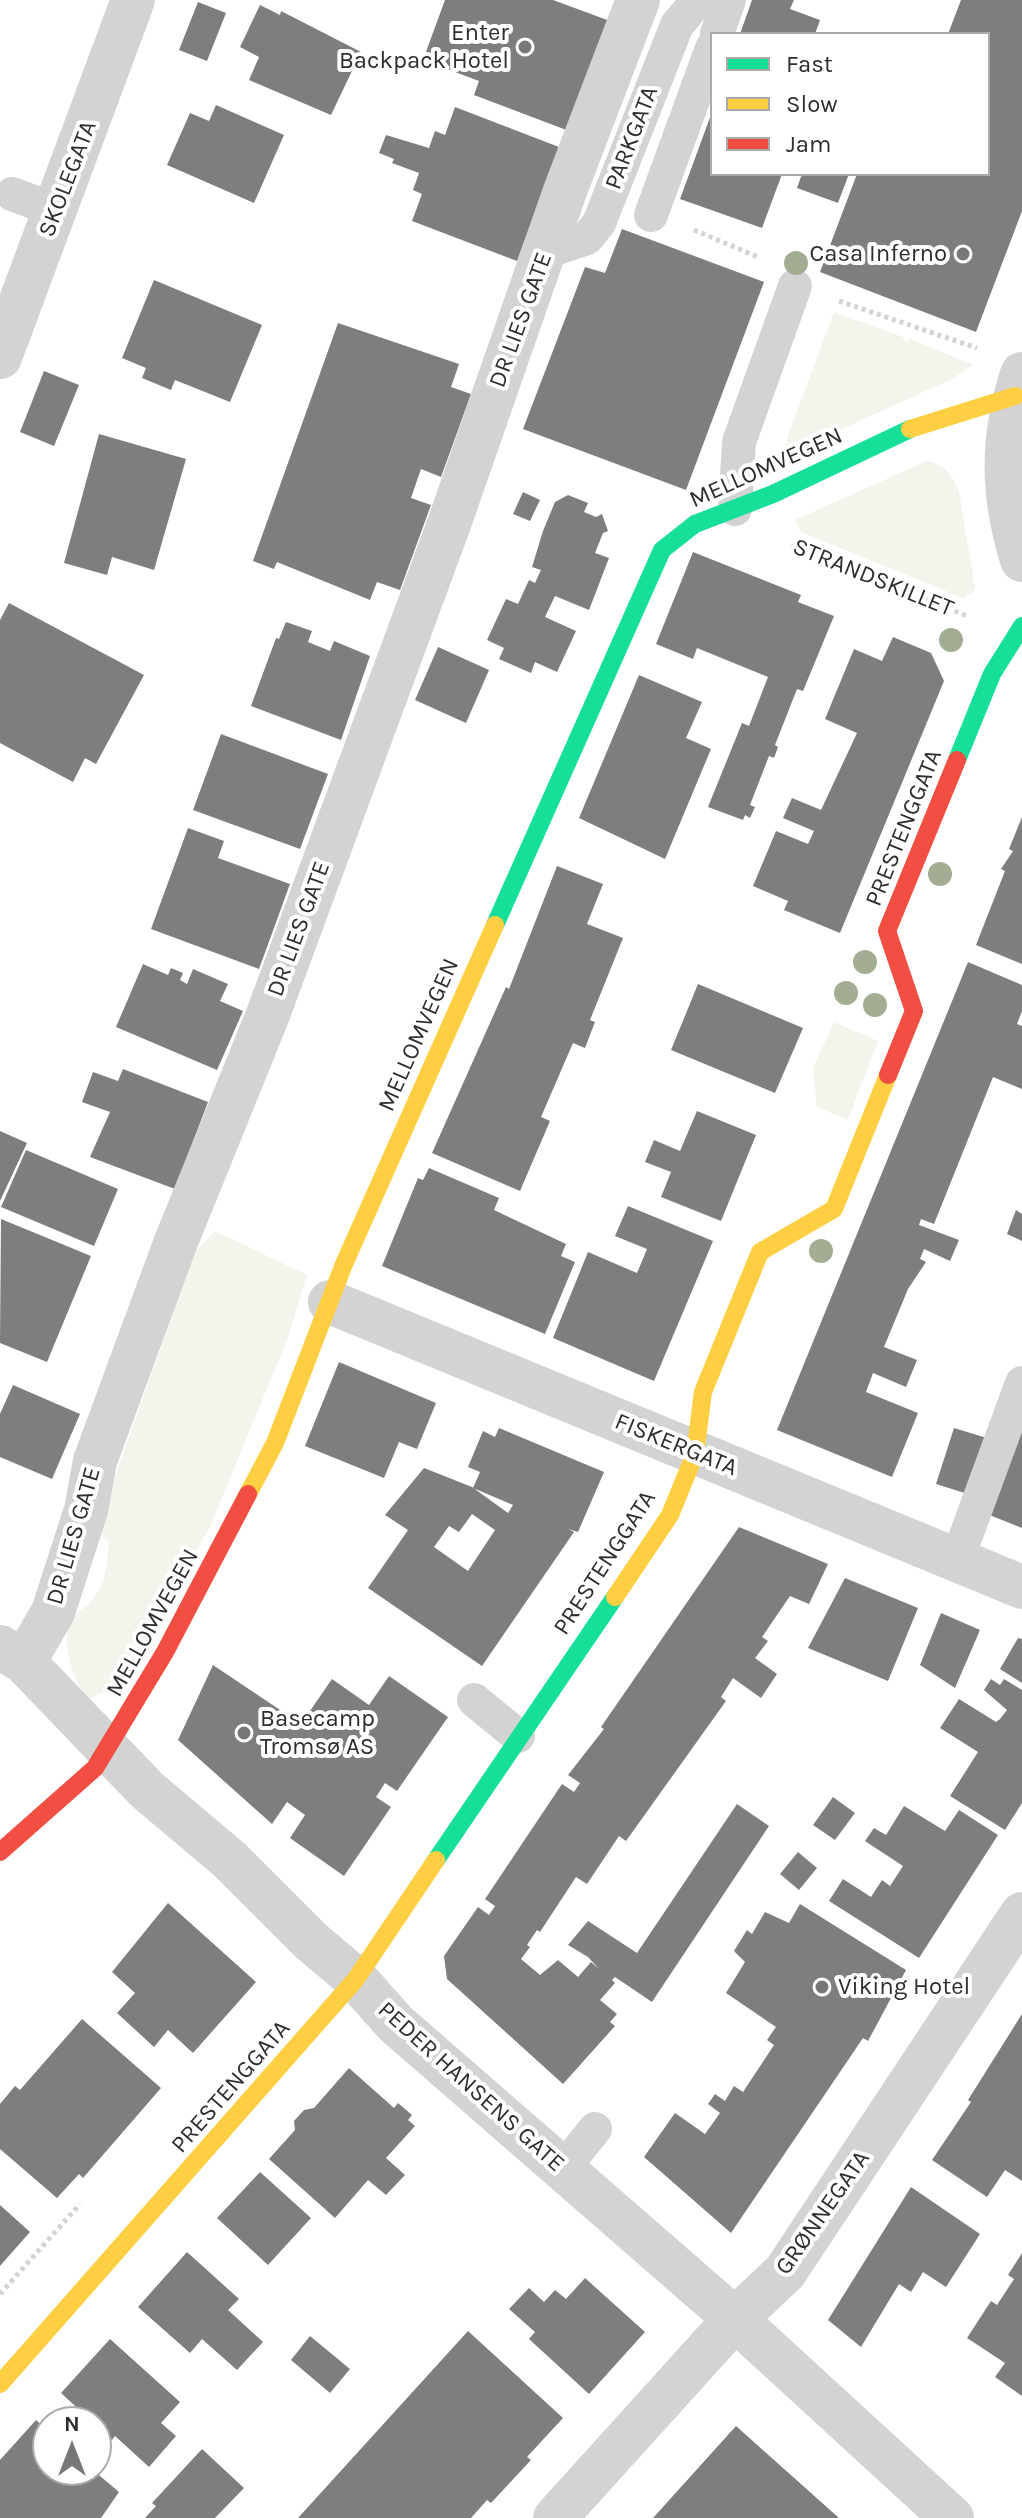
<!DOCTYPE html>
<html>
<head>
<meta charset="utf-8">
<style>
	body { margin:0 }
	#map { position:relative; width:1022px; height:2518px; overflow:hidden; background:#fff; font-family:Karla,sans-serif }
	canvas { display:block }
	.legend { position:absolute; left:710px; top:32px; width:280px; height:144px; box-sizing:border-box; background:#fff; border:2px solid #ababab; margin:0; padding:10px 14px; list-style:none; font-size:24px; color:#2e2e2e }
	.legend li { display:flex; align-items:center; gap:16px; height:40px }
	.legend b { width:40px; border:2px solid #ababab }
	.north { position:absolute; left:32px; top:2406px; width:80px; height:80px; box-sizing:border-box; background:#fff; border:2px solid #ababab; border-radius:50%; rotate:0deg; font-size:22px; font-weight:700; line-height:32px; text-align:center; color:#2e2e2e }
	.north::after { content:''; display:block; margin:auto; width:28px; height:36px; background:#777; clip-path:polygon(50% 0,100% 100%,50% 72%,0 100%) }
</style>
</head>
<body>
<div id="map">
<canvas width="1022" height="2518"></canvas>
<ul class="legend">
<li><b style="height:10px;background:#16e098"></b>Fast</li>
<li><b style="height:10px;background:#ffcf43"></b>Slow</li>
<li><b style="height:10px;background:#f24e42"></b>Jam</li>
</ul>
<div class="north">N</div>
</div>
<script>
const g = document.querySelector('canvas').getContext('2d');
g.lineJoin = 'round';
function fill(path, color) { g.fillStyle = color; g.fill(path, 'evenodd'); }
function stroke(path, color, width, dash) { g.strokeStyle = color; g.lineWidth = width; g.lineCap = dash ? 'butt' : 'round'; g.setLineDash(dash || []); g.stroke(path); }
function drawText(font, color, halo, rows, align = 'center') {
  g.font = font + ' Karla,sans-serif'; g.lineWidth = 8; g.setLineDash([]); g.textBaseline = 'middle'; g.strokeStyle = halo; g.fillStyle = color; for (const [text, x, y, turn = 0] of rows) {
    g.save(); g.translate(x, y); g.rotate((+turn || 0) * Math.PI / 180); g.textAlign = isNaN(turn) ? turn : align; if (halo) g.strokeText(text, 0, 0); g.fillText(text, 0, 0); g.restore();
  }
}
const green = new Path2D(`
	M834,312L903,337L906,343L910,339L973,365L952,379L793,451L786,445L788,435Z
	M927,461C945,465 951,474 959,491L975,586L973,592L963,598L801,532L795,520Z
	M834,1022L878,1041L848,1120L817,1107L813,1068Z
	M215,1231L307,1275L287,1340L209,1529L138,1652L112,1689L90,1698C74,1689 64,1647 68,1629C71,1614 83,1610 91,1601C106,1585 107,1563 109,1542L96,1530L195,1252Z`);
const building = new Path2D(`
	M445,0H553L610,21L569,131L474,95L479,81L423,60Z
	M752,0H794L790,9L820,20L815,34H740Z
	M961,0H1022V211L976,332L820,272L857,174H988V34H948Z
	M198,2L226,13L207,61L179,50Z
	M260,5L280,15L281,11L361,52L331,115L249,80L259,57L240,47Z
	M216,105L284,135L254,203L167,165L190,113L209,121Z
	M455,107L559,147L517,261L412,221L422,194L413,190L419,173L392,163L394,159L379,153L386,135L429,148L435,131L445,135Z
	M712,112V174H782L762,228L680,199Z
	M802,174H849L838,203L797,188Z
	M622,229L764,282L686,490L523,429L585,267L605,273Z
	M154,280L262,325L230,402L175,380L171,390L142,378L146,368L122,358Z
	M338,323L459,364L451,387L471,394L441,477L421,469L411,498L431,505L400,590L377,582L370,600L277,562L274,569L253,561Z
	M44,371L79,385L54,446L20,432Z
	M99,434L186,459L154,570L112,557L107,575L64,563Z
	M523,492L540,500L530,521L513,514Z
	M568,495L588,503L584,512L596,517L602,514L608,531L603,533L595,553L609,558L589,610L555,596L545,617L576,631L557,672L535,662L531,673L499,659L504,648L487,640L506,599L518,604L529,580L535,583L541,570L532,567L543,531L555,502Z
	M693,552L801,595L798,602L834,616L803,691L797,689L775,745L778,747L774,758L769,756L750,805L755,807L750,818L745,815L743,820L708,807L742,723L749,726L768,677L697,648L693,659L656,644Z
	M9,603L144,675L96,764L85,758L73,782L0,743V620Z
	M286,622L312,631L308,642L330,651L334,641L370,656L341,740L251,706L276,638L279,639Z
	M893,637L931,653L944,681L840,933L784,910L788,901L753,886L776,831L808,844L814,831L783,818L792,798L821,810L857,733L825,719L854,649L882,661Z
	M438,647L489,670L466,723L415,700Z
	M639,675L702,702L686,738L711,749L665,859L579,818Z
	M221,734L328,774L300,849L193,810Z
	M1022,817V964L976,945L1005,871L1001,869L1013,851L1009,849Z
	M188,828L224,841L218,858L290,884L259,969L151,929Z
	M557,866L603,884L587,924L623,938L590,1020L595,1022L585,1048L573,1043L541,1117L550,1121L520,1191L432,1153L506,987L509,989Z
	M968,962L1022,985V1011L1017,1024L1022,1026V1089L993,1077L934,1224L921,1219L919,1225L959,1240L950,1261L924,1249L920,1259L926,1262L908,1289L884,1347L917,1360L906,1387L873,1373L866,1392L918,1413L892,1477L777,1430Z
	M143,964L168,975L171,968L183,973L180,980L187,984L193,969L228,984L220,1001L243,1011L217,1070L116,1027Z
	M698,984L803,1028L775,1093L671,1050Z
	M123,1069L208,1102L175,1189L90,1157L110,1112L82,1102L93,1072L118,1081Z
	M697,1111L756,1135L721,1221L661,1197L671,1172L645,1162L654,1140L680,1151Z
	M0,1131L27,1143L0,1201Z
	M26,1150L118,1189L94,1246L1,1207Z
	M429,1168L499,1198L494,1210L566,1244L561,1256L575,1262L545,1334L382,1266L418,1178L423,1180Z
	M628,1206L713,1241L654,1381L553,1338L588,1252L637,1273L647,1249L615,1236Z
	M1016,1210L1022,1214V1241L1007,1234Z
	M1,1219L91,1256L47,1362L0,1343Z
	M339,1362L436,1403L417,1449L399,1442L384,1478L305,1446Z
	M13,1385L80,1414L52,1479L0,1457V1414Z
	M499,1428L604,1472L578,1532L568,1529L574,1532L482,1666L368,1588L408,1530L385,1515L424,1468L472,1487L508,1513L513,1505L473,1488L480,1472L468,1467L483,1431L495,1437ZM472,1514L495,1530L468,1571L434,1547L449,1526L459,1532Z
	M954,1428L987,1438L968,1494L936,1484Z
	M1022,1428V1528L987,1514Z
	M739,1527L828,1564L809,1604L790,1596L762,1637L768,1641L755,1658L777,1674L761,1698L733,1678L721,1697L726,1701L626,1841L619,1836L587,1884L576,1877L540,1932L537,1930L527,1945L530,1947L521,1959L540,1975L558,1960L578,1977L591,1962L599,1969L588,1957L568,1945L588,1921L637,1953L737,1804L769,1826L652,2002L615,1977L612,1980L615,1983L600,2000L617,2014L610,2022L615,2026L563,2084L447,1979L444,1956L478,1907L489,1915L495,1906L485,1899L562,1784L574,1792L580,1783L568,1775L604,1729L601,1727Z
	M845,1578L918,1608L888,1681L808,1648Z
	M941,1613L980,1630L955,1688L920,1665Z
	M1018,1638L1022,1639V1683L1000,1669Z
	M213,1665L301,1724L332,1679L369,1705L389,1676L448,1717L397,1791L385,1783L376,1797L391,1807L344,1876L290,1838L305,1815L287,1802L272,1824L178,1740Z
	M991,1679L1000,1685L1004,1679L1022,1690V1803L1005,1830L950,1796L978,1752L940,1728L959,1699L996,1722L1000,1719L1007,1710L984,1690Z
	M833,1797L855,1813L835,1840L813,1825Z
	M904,1806L945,1831L959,1810L998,1835L919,1958L829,1901L843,1879L871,1897L882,1880L890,1886L903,1866L865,1841L874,1828L886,1835Z
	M798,1852L817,1868L799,1890L780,1874Z
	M168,1903L256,1982L193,2053L168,2030L154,2047L117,2013L135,1993L112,1972Z
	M800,1904L906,1970L868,2041L863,2038L731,2233L644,2157L675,2113L705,2134L720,2113L708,2104L715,2094L725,2101L734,2086L743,2092L774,2045L767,2040L776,2027L726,1993L745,1962L734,1951L747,1930L752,1934L765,1912L789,1923Z
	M1022,2014V2181L1005,2170L987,2197L932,2160L971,2102L968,2100Z
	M82,2019L161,2088L83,2178L79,2174L57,2198L0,2149V2104L15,2086L20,2090Z
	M349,2068L394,2108L398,2103L412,2115L408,2120L415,2126L386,2158L405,2175L386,2195L368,2180L335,2218L269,2159L295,2130L294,2121L304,2110L314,2108Z
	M260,2172L311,2218L268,2265L217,2218Z
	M911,2187L980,2234L946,2287L923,2272L911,2292L899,2284L861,2347L828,2320Z
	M0,2205L30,2232L0,2266Z
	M187,2252L239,2299L228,2310L263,2342L237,2370L202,2339L190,2353L138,2307Z
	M1022,2253V2396L995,2377L1005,2363L967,2338L991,2301L997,2305L1014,2279L1008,2275Z
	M585,2278L645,2332L589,2394L529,2339L535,2332L509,2309L529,2288L544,2302L555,2290L566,2299Z
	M468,2331L563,2418L527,2457L531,2460L491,2503L487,2500L471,2518H298Z
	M310,2336L350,2369L330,2393L291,2360Z
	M110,2339L180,2402L161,2423L176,2436L149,2467L115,2436L112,2440L61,2393Z
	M36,2420L48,2431V2470H93L119,2492L101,2518H0V2460Z
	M736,2426L839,2518H653Z
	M202,2449L244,2488L215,2518H145L156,2506L152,2503Z`);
const path = new Path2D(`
	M694,230L758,257
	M839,301L977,348
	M791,546L967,616
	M0,2294L80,2204`);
const lane = new Path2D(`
	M717,34L729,0
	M12,194L55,210
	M651,215L712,48
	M545,252L587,238L599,223L677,25L698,0
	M735,509L739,442L795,286
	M957,1560L1022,1383
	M474,1700L518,1736
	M563,2169L595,2129`);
const street = new Path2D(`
	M0,357L133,0
	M1022,374C1001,438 1002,496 1022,560
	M330,1302L1022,1587
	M0,1647L24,1662L147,1790L230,1860L312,1942L356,1979L395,2023L735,2319L952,2518
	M24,1662L53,1612L86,1510L95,1461L175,1244L267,1017L449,524L565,191L638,0
	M555,2518L735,2319L785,2272L1022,1914`);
const fast = new Path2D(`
	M957,760L992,674L1022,626
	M495,925L662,550L695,524L773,494L910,429
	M436,1860L615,1597`);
const slow = new Path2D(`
	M910,429L1015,396
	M248,1494L275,1443L344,1264L495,925
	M615,1597L670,1515L695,1454L703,1392L760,1252L834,1209L888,1075
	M0,2384L356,1979L436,1860`);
const jam = new Path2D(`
	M888,1075L914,1011L887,931L957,760
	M0,1852L95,1768L165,1652L248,1494`);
const trees = [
	[796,263],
	[951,640],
	[940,874],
	[865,962],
	[846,993],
	[875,1005],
	[821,1251]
];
const markers = [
	[525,47,8,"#777"],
	[963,254,8,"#777"],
	[244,1733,8,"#777"],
	[822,1987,8,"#777"]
];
const poiNames = [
	["Enter",509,33],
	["Backpack Hotel",509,61],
	["Casa Inferno",947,254],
	["Basecamp",260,1719,"left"],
	["Tromsø AS",260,1747,"left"],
	["Viking Hotel",838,1987,"left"]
];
const streetNames = [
	["PARKGATA",632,138,-69],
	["SKOLEGATA",68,179,-69],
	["DR LIES GATE",521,320,-70],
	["MELLOMVEGEN",766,468,-24],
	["STRANDSKILLET",873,578,22],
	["PRESTENGGATA",904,828,-68],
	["DR LIES GATE",299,929,-70],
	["MELLOMVEGEN",419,1035,-66],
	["FISKERGATA",676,1445,22],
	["DR LIES GATE",74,1536,-74],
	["PRESTENGGATA",605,1563,-57],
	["MELLOMVEGEN",153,1623,-61],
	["PRESTENGGATA",231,2087,-49],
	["PEDER HANSENS GATE",471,2087,42],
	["GRØNNEGATA",823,2213,-55]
];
fill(green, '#f1f5eb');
fill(building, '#7e7e7e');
stroke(path, '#d3d3d3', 5, [4, 4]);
stroke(lane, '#d3d3d3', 34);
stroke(street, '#d3d3d3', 44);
stroke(fast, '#16e098', 18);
stroke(slow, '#ffcf43', 18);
stroke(jam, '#f24e42', 18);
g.fillStyle = '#a2ad93';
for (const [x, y] of trees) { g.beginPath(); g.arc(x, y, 12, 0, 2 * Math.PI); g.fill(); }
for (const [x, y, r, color] of markers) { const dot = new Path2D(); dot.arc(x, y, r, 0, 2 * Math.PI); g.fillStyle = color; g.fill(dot); stroke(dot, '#fff', 3); }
drawText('24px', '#2e2e2e', '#fff', poiNames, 'right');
drawText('24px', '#2e2e2e', '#fff', streetNames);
</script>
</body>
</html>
